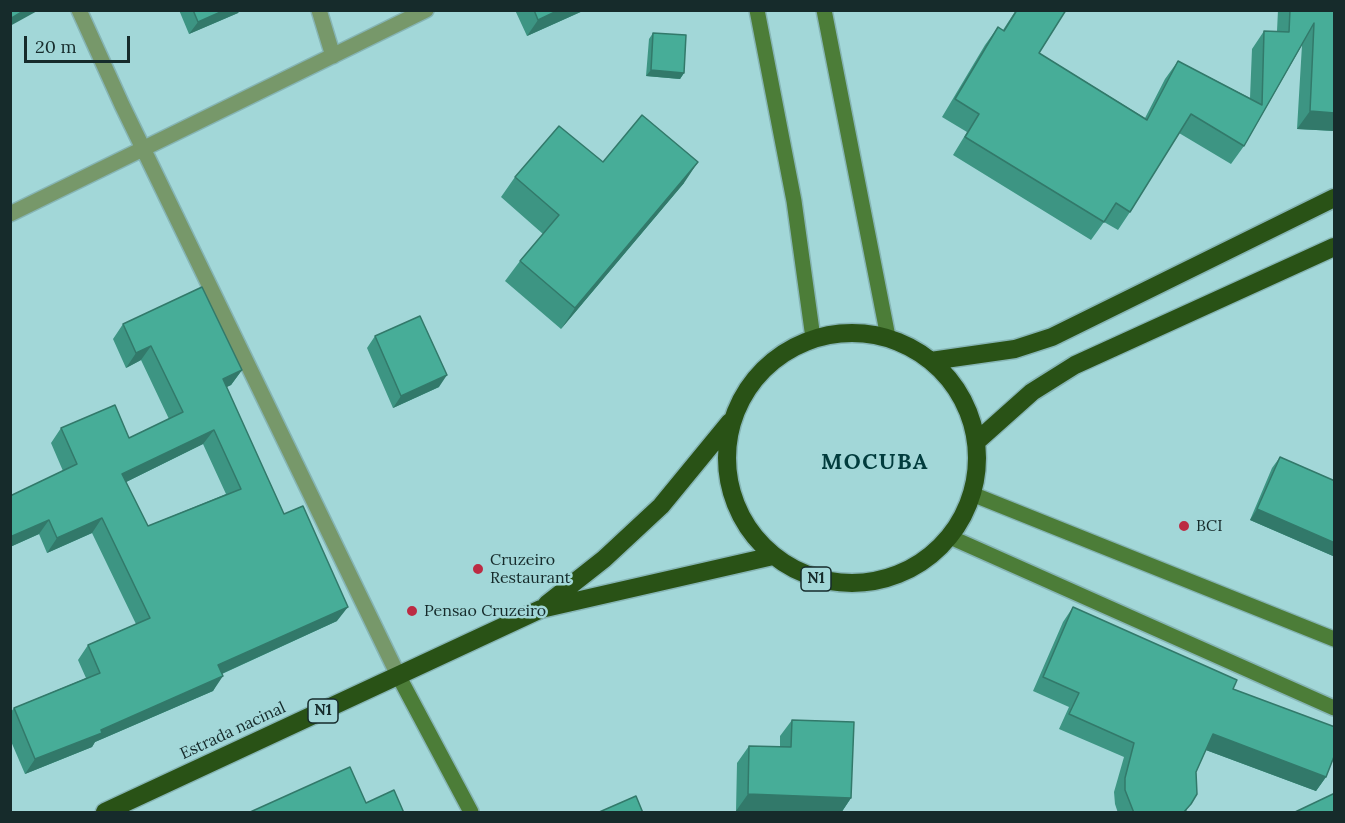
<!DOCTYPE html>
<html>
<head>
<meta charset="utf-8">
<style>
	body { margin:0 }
	#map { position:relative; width:1345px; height:823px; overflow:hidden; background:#a2d7d8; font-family:Lora,serif }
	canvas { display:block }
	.frame { position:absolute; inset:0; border:12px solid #162b2b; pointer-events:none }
	.scale { position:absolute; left:24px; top:36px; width:106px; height:27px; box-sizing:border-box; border:3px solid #162b2b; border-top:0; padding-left:8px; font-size:18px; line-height:21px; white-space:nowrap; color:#162b2b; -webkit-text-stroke:4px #a2d7d8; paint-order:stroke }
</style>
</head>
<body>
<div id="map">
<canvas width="1345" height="823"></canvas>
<div class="frame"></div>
<div class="scale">20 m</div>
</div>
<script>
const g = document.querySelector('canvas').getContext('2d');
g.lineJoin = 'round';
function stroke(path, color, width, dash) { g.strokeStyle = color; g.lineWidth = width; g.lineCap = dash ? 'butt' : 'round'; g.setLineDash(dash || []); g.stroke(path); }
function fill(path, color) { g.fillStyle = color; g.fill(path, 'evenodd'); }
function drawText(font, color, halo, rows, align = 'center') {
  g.font = font + ' Lora,serif'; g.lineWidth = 5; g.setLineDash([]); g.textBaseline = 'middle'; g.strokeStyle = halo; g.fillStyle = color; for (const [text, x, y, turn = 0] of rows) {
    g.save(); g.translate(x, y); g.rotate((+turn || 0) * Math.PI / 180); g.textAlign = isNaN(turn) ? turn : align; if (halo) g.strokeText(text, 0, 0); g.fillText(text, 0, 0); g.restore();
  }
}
const street = new Path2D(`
	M79,10L122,105L398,675
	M319,10L333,56
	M10,214L426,10`);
const secondary = new Path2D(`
	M757,10L794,201L813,338
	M824,10L888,337
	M972,494L1334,639
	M950,537L1334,708
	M398,675L471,812`);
const highway = new Path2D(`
	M727 458a125 125 0 1 1 250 0a125 125 0 1 1-250 0Z
	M931,361L1015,349L1052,337L1334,198
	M976,442L1032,392L1075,365L1334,247
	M547,604L604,559L661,506L730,422
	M105,812L541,609L773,556`);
const wall = new Path2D(`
	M179,10H240L238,13L189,34Z
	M515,10H585L527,36Z
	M1016,10H1066L1039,53L1145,118L1165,79L1178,61L1250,98L1252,49L1264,31H1277L1278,10H1335V131L1297,129L1302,45L1244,146L1231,164L1179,133L1130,212L1118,230L1104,222L1091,240L953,155L967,132L942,117L985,45L998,27L1003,30Z
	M653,33L684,73L680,79L646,76L649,39Z
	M603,162L684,183L561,329L505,281L520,261L543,234L501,197L515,177Z
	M123,324L242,370L231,385L226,387L284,514L337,621L222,674L213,691L95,742L92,747L25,774L10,739V713L14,708L86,678L78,660L88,645L136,624L92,533L47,553L39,534L10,547V496L63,471L51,443L61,428L129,438L169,419L141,360L126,368L113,339ZM203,444L226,494L148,526L126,482Z
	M375,336L439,387L393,408L367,348Z
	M1280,457L1335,481V554L1333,556L1250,520L1272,468Z
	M1073,607L1233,689L1326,777L1316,791L1206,750L1196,772L1186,813H1118L1115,804L1114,792L1124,757L1059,729L1069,707L1033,691L1063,622Z
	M792,720L851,798L841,813H783L736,811L737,763L749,746L780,747V736Z`);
const shadedWall = new Path2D(`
	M25,10H39L10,26V19Z
	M225,10H240L238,13L189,34L198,22Z
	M559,10H585L527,36L538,20Z
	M651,70L684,73L680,79L646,76Z
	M1310,111L1335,113V131L1297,129Z
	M698,162L684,183L561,329L575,308Z
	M151,346L141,360L126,368L136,353Z
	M242,370L231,385L213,394L223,379Z
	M447,375L439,387L393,408L401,396Z
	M214,430L203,444L112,489L122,474Z
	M1257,509L1335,543V554L1333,556L1250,520Z
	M102,518L92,533L47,553L57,538Z
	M49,520L39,534L10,547V537Z
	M348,607L337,621L208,680L218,665Z
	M223,676L213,691L95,742L92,747L25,774L35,759Z
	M1213,734L1326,777L1316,791L1203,749Z
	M748,794L851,798L841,813H783L736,811Z`);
const building = new Path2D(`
	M10,10H25L10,19Z
	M193,10H225L198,22Z
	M534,10H559L538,20Z
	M1017,10H1066L1039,53L1147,120L1178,61L1262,105L1264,31L1289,32L1290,10H1335V113L1310,111L1314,23L1244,146L1191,114L1130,212L1116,203L1104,222L965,137L979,114L955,99L998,27L1004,31Z
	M653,33L686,35L684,73L651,70Z
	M642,115L698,162L575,308L520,261L559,215L515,177L559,126L603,162Z
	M202,287L242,370L223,379L284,514L303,506L348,607L218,665L223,676L101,730L102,733L35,759L14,708L100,673L88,645L150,618L102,518L57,538L49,520L10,537V496L77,464L61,428L115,405L129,438L183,412L151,346L136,353L123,324ZM214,430L241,489L148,526L122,474Z
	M420,316L447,375L401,396L375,336Z
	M1280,457L1335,481V543L1257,509Z
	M1073,607L1237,680L1233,689L1335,727V754L1326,777L1213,734L1196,772L1197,794L1191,804L1183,813H1134L1125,790V778L1134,743L1069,714L1079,693L1043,677Z
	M792,720L854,722L851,798L748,794L749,746L791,747Z
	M350,767L366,803L394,790L404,813H248Z
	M1335,793V813H1293Z
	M636,796L643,813H597Z`);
const markers = [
	[1184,526,6,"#bc2b43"],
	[478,569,6,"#bc2b43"],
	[412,611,6,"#bc2b43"]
];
const shields = [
	[816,579,30],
	[323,711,30]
];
const shieldNames = [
	["N1",816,579],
	["N1",323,711]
];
const poiNames = [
	["BCI",1196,526],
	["Cruzeiro",490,560],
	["Restaurant",490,578],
	["Pensao Cruzeiro",424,611]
];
const streetNames = [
	["Estrada nacinal",233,731,-25]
];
const districtNames = [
	["MOCUBA",875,463]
];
stroke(street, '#86b5b5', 18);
stroke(secondary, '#86b5b5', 18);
stroke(highway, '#86b5b5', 21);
stroke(street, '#77986a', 15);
stroke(secondary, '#4c7d38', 15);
stroke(highway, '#295216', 18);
fill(wall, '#3d9583');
fill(shadedWall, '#32796a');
fill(building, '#47ad98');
stroke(building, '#32796a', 1.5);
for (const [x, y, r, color] of markers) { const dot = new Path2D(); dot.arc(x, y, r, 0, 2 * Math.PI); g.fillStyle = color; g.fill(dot); stroke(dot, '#a2d7d8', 2); }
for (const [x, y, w] of shields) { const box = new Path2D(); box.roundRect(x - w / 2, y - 12, w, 24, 4.5); g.fillStyle = '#a2d7d8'; g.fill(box); stroke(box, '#162b2b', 1.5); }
drawText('bold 15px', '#162b2b', null, shieldNames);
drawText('16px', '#162b2b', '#a2d7d8', poiNames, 'left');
drawText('16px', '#162b2b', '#a2d7d8', streetNames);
g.letterSpacing = '1.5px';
drawText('bold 22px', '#013c3d', '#a2d7d8', districtNames);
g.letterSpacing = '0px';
</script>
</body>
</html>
